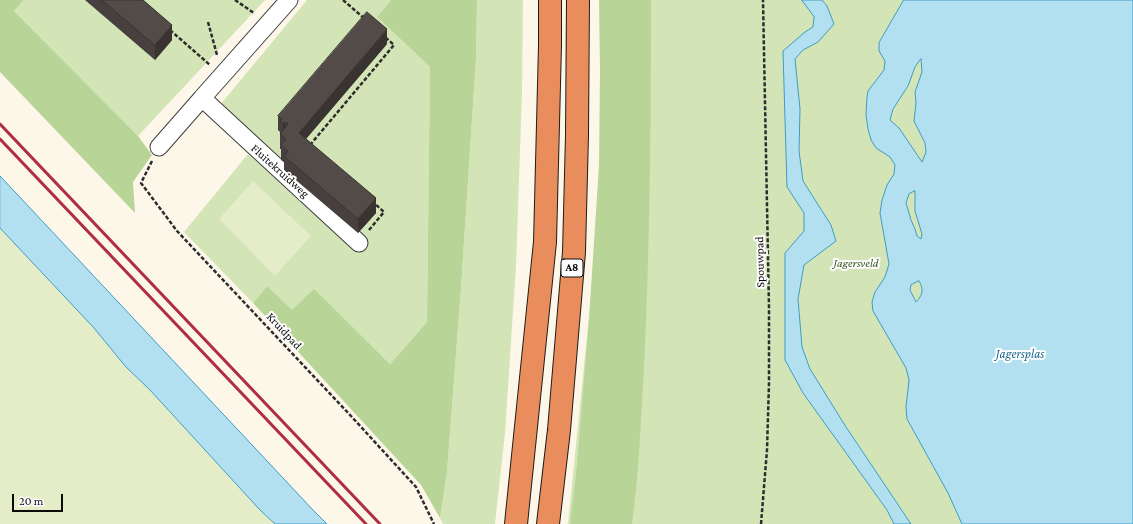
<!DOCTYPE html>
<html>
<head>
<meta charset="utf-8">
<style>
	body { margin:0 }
	#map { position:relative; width:1133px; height:524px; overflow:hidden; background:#fdf7ea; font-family:"Crimson Pro",serif }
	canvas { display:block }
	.scale { position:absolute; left:12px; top:494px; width:51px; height:18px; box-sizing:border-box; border:2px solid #0b0b0b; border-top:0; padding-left:5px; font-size:12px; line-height:14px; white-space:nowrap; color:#0b0b0b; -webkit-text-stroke:3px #fff; paint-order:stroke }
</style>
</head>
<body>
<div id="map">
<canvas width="1133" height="524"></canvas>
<div class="scale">20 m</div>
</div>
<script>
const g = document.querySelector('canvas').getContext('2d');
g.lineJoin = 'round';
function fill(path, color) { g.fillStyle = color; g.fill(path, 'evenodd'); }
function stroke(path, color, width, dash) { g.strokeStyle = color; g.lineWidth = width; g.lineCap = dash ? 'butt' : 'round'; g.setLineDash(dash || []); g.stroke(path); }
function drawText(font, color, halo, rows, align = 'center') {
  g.font = font + ' "Crimson Pro",serif'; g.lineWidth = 4; g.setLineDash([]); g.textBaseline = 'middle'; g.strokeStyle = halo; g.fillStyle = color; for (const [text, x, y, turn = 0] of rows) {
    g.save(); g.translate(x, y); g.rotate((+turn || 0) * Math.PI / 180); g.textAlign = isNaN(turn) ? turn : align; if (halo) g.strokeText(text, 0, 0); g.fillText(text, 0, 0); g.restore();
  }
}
const green = new Path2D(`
	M24,0H265L138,136L14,11Z
	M307,0H391L377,17L430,67L427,322L390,364L314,290L292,311L267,286L253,303L184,232L248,154L350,245L362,229L287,166L220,105Z
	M477,0H523L522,93L516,266L505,433L495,524H443L440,518L447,472L461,288L476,59Z
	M602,0H1133V524H568L589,317L607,124Z`);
const forest = new Path2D(`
	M0,0H24L14,11L138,136L152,155L133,182L135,213L0,72Z
	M391,0H477L476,59L461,288L447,472L440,518L421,485L253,303L267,286L292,310L314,289L390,364L427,322L430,67L377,17Z
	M599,0H651C651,122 650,245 644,367C641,419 639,472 632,524H570L577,465L589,319L599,165L600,71Z`);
const pitch = new Path2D(`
	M253,181L311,236L275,276L219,219Z
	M0,228L94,328L126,367L150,390L260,510L275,524H0Z`);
const water = new Path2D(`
	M802,0H822L827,6L834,24L818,42L803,50L795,59L800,109L799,151L803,181L831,225L836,241L804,265L798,299L802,347L810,369L846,427L911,524H894L887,510L803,393L785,360V253L804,231V213L787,187L783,51L805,32L813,27L814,17Z
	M904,0H1133V524H962L948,493L907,419L906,407L909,380L906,368L873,311L872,302L875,292L885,277L889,264L880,213L882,200L887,185L894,174L895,165L890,157L876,148L871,140L868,129L866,115L867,97L868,91L884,70L885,61L879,51V43ZM921,59L922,72L915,92L916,103L914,121L925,143L926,152L922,162L899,128L890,120L893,109L908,86L915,67ZM915,191V211L922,234L921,239L917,236L915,229L911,220L906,203L909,194ZM919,281C924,289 923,295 916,302L910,290L911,285Z
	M0,176L313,510L327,524H275L260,510L150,390L126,367L94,328L0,228Z`);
const path = new Path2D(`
	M235,0L254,13
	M343,0L365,19
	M208,22L217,55
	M170,30L210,65
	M310,145L394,45L385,37
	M152,161L141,183L177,231L351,416L416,487L434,524
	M369,230L384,212L373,202
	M761,524L767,450L769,383V308L763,0`);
const minor = new Path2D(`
	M289,0L202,98L359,243
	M159,147L202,98`);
const motorway = new Path2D(`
	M516,524L545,242L550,45V0
	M548,524L559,430L574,252L577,135L578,0`);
const rail = new Path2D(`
	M0,124L380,524
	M0,139L366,524`);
const wall = new Path2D(`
	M85,0H143L172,40L155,60Z
	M387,44L306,139L376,213L358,233L284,170V162L281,160V149H280V132L278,130V116Z`);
const shadedWall = new Path2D(`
	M172,25V40L155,60V45Z
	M387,29V44L299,147V133Z
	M285,122V136L283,137V124Z
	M376,198V213L358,233V219Z`);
const building = new Path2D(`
	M102,0H143L172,25L155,45Z
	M367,12L387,29L299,133L376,198L358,219L284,156L288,151L281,145L286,139L280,134L288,124L285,122L283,124L280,120L282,119L278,116Z`);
const shields = [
	[572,268,22]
];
const shieldNames = [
	["A8",572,268]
];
const streetNames = [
	["Fluitekruidweg",280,171,42],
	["Spouwpad",760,262,-91],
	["Kruidpad",284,331,47]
];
const parkNames = [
	["Jagersveld",856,263]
];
const waterNames = [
	["Jagersplas",1020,354]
];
fill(green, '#d3e4b7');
fill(forest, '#b9d497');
fill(pitch, '#e4ecc8');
fill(water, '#b2e0f1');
stroke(water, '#3f9cc2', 1);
stroke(minor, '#3e3e3e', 19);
stroke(motorway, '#1c1c1c', 24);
stroke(path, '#2d2d2d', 2.5, [4, 2]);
stroke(minor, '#fff', 17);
stroke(motorway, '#e98d5c', 22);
stroke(rail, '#af2e42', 3);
fill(wall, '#47403e');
fill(shadedWall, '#393432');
fill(building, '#524b48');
stroke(building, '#393432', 1);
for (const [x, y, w] of shields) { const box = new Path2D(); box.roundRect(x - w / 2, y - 9, w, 18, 3); g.fillStyle = '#fff'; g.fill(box); stroke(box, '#0b0b0b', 1); }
drawText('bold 11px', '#0b0b0b', null, shieldNames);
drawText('12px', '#0b0b0b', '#fff', streetNames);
drawText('italic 12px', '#345c21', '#fff', parkNames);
drawText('italic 13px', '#1f6c91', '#fff', waterNames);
</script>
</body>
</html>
